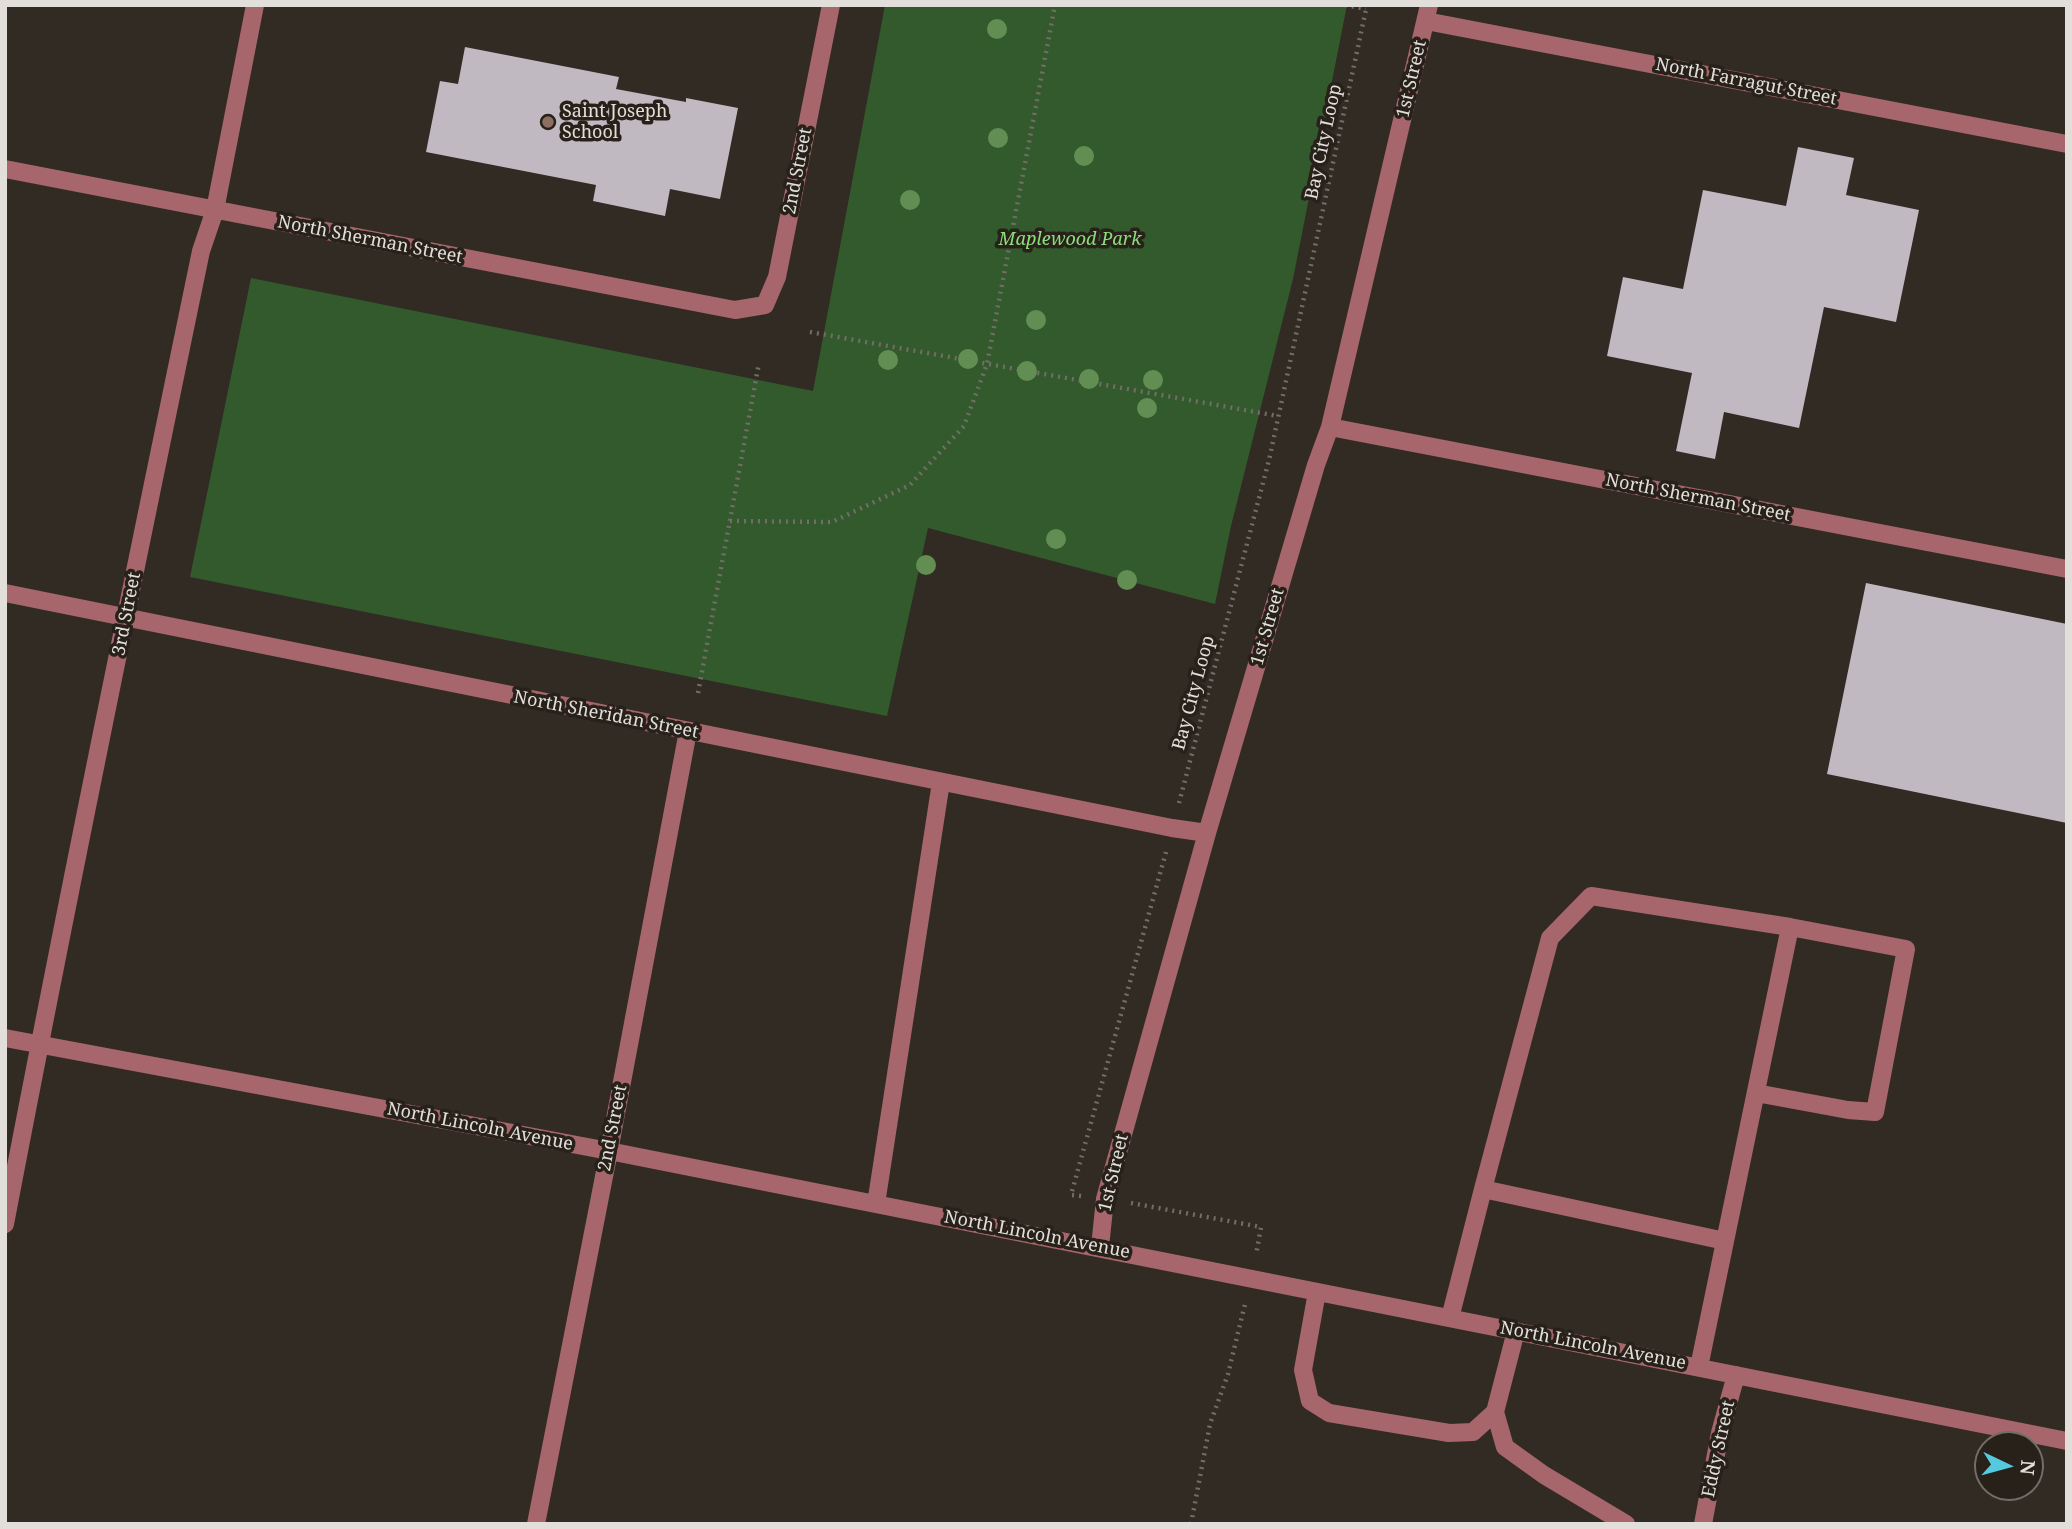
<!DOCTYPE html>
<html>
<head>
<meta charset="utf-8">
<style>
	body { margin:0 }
	#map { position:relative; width:2072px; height:1529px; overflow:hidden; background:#312b24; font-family:"Noto Serif",serif }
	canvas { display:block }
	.frame { position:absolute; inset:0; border:7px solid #e2deda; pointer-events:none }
	.north { position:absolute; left:1974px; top:1431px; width:70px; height:70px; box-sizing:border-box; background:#27211a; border:2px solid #726d67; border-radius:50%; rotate:95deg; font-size:19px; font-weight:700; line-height:28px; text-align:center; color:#e2deda }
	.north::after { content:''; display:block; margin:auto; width:24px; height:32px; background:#55cadf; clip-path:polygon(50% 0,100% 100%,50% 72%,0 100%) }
</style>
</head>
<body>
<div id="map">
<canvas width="2072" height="1529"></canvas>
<div class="frame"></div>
<div class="north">N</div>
</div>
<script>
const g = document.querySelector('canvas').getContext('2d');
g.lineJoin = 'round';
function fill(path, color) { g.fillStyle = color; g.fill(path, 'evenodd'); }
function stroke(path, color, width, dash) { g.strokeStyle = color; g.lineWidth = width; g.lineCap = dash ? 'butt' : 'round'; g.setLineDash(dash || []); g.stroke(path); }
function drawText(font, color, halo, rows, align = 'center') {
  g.font = font + ' "Noto Serif",serif'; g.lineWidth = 7; g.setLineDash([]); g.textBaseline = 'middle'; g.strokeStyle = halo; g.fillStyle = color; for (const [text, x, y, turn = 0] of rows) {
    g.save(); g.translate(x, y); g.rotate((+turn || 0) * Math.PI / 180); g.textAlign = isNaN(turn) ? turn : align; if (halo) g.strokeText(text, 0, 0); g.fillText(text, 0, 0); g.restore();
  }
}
const green = new Path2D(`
	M885,5H1347L1293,279L1231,526L1215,604L928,528L887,716L190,577L251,278L813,391Z`);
const building = new Path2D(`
	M465,47L619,77L616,89L686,102V98L738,108L720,199L670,189L665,216L593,201L596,185L426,152L440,81L458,84Z
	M1798,147L1854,158L1846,195L1919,210L1896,322L1824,307L1799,428L1724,412L1715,459L1676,451L1692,373L1607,356L1623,277L1683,289L1703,190L1786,206Z
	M1866,583L2067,624V823L1827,774Z`);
const path = new Path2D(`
	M1345,5L1366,9
	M810,332L1278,416
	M730,521L832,522L910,485L964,426L987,364L1055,5
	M698,693L759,363
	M1179,803L1269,460L1367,5
	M1081,1196L1071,1195L1166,852
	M1131,1203L1261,1227L1256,1255
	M1191,1524L1210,1424L1228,1374L1245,1304`);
const minor = new Path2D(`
	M1426,21L2067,144
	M5,169L735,310L765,305L777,277L831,5
	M1330,427L2067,569
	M5,593L1172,828L1207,833
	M5,1038L609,1151L2067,1441
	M1756,1093L1848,1110L1875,1112L1906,949L1790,927
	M1483,1189L1725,1241
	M876,1204L941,782
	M5,1224C67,899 134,575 201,251L215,210L255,5
	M1100,1247L1105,1199L1207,833L1316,465L1330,427L1429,5
	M1317,1292L1303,1370L1310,1401L1329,1413L1449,1433L1473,1432L1495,1412
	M1450,1318L1483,1189L1550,938L1591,896L1790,927L1699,1367
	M1516,1331L1495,1412L1505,1447L1544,1475L1626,1524
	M536,1524L609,1151L688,731
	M1703,1524L1720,1433L1736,1375`);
const trees = [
	[997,29],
	[998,138],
	[1084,156],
	[910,200],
	[1036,320],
	[968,359],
	[888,360],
	[1027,371],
	[1089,379],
	[1153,380],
	[1147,408],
	[1056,539],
	[926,565],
	[1127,580]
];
const markers = [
	[548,122,7,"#8d6e63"]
];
const streetNames = [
	["1st Street",1412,79,-77],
	["North Farragut Street",1746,82,11],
	["Bay City Loop",1324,142,-78],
	["2nd Street",798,171,-79],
	["North Sherman Street",370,240,11],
	["North Sherman Street",1698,498,11],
	["3rd Street",127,614,-79],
	["1st Street",1268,627,-74],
	["Bay City Loop",1194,693,-75],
	["North Sheridan Street",606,715,11],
	["North Lincoln Avenue",480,1127,11],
	["2nd Street",613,1128,-79],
	["1st Street",1114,1173,-77],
	["North Lincoln Avenue",1037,1235,11],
	["North Lincoln Avenue",1593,1346,11],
	["Eddy Street",1719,1449,-78]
];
const poiNames = [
	["Saint Joseph",562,112],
	["School",562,133]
];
const parkNames = [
	["Maplewood Park",1070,240]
];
fill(green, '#335a2c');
fill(building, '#c1b9c1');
stroke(path, '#726d67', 4.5, [2, 5]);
stroke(minor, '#a7666c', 18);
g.fillStyle = '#628e54';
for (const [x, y] of trees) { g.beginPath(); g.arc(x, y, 10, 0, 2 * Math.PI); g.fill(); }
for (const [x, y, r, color] of markers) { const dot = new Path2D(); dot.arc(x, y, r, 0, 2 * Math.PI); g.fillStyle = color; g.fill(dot); stroke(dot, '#27211a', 2.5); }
drawText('18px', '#e2deda', '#27211a', streetNames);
drawText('18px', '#e2deda', '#27211a', poiNames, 'left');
drawText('italic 18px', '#8bdf7b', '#27211a', parkNames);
</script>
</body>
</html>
